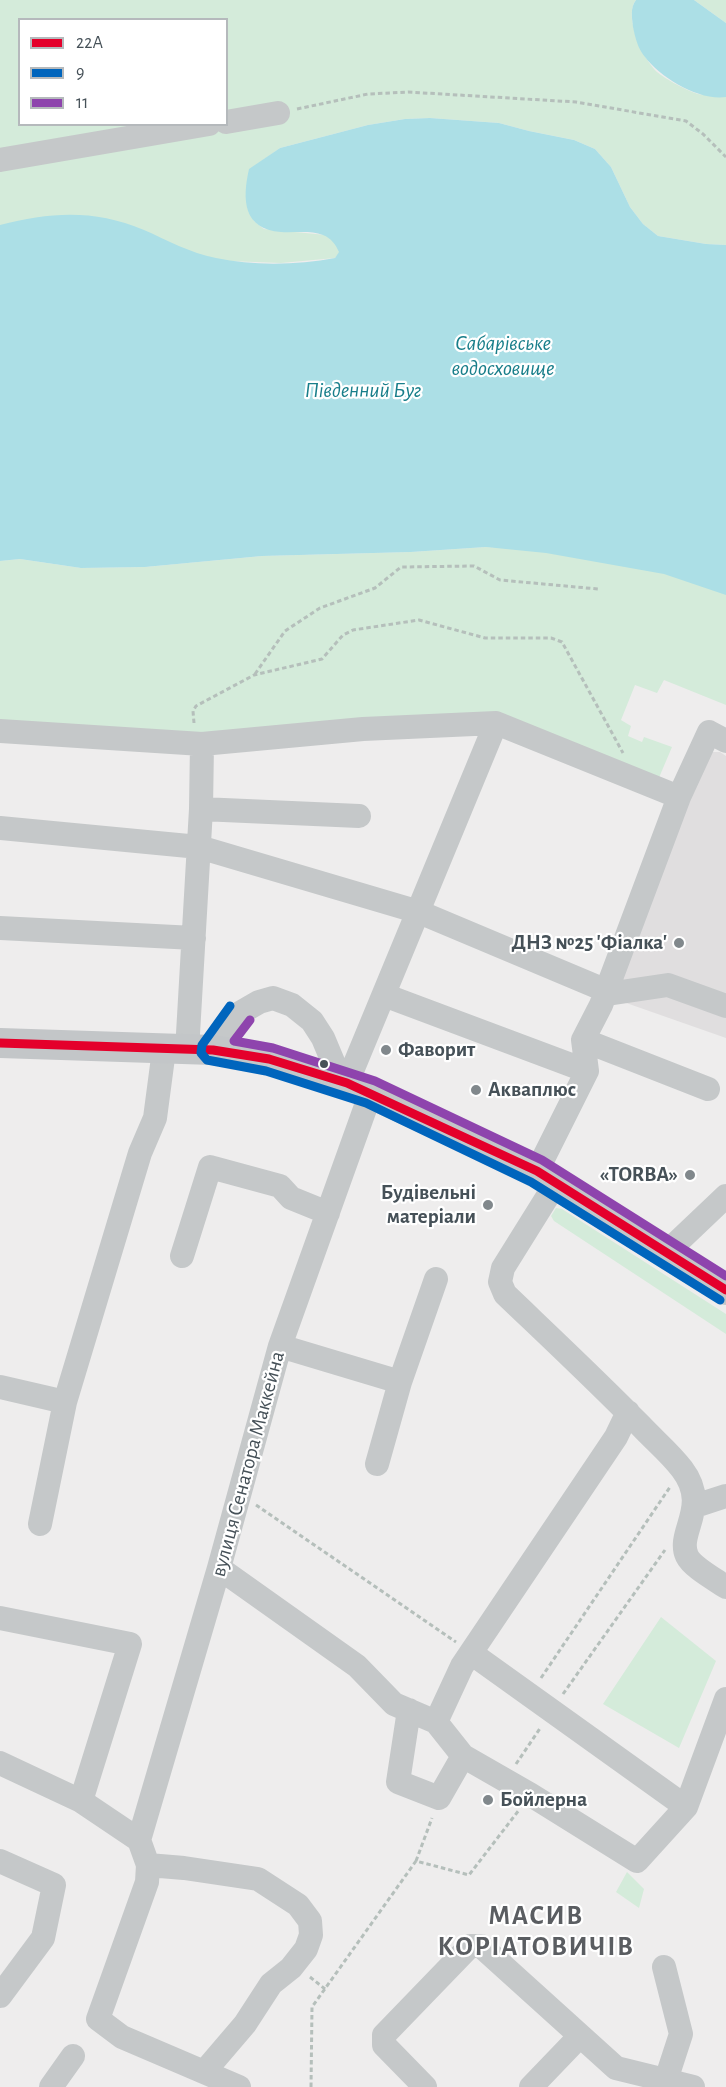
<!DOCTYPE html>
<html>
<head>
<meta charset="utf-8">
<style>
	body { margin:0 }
	#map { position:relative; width:726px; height:2087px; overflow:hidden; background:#eeeded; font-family:"Alegreya Sans",sans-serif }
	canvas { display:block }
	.legend { position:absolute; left:18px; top:18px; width:210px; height:108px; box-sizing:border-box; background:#fff; border:2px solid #b5b9bc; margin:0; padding:8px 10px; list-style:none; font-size:18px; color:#465158 }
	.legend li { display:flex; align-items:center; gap:12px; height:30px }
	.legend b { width:30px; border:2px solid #b5b9bc }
</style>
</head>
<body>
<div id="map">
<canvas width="726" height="2087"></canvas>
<ul class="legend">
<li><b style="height:8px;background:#e4002b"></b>22А</li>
<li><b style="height:8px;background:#0065bd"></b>9</li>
<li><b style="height:8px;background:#8e44ad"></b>11</li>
</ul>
</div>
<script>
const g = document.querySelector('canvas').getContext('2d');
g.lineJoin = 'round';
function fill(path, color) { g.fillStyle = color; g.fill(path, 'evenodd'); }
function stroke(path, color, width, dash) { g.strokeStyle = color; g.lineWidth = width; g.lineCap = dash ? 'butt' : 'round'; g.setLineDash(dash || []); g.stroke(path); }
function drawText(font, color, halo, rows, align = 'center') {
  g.font = font + ' "Alegreya Sans",sans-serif'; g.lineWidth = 4.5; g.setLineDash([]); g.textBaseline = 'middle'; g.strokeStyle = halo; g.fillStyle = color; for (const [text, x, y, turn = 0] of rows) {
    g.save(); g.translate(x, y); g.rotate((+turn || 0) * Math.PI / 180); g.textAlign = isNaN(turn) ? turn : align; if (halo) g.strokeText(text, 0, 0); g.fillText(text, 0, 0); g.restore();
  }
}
const education = new Path2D(`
	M711,752H720L726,756V1038L612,998L675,828Z`);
const green = new Path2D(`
	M0,0H636C623,16 643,59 657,72C665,79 688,91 698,94C706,96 717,93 726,93V245L706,244L658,236L643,224L630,207L611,167L595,149L574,140L529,131L499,123L430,118L405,119L368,125L280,148L249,170L254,221L264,229L326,235L365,221L335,258L281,263L228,261L0,314ZM20,20H226V124H20Z
	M694,0H726V23Z
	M486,547L726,557V705L664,680L657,693L635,685L621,720L631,726L628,736L642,742L644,737L672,747L655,787L496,723L202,744L0,731V561L20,559L81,568L145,567L262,556L411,552Z
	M556,1208L562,1209L726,1314V1334L554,1221L551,1216Z
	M661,1617L716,1661L679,1748L603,1704Z
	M627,1872L644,1889L639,1908L616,1892Z`);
const water = new Path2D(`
	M636,0H694L726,23V97C699,101 661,78 645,57C638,49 635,37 633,27C632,17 630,8 636,0Z
	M430,118L499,123L529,131L574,140L595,149L611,167L630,207L643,224L658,236L706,244L726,245V595L664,574L546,553L486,547L411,552L262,556L145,567L81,568L20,559L0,561V225C51,212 94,209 144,230C167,240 190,253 216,258C254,266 297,265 335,258L339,252C336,245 331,238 323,235C310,230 295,233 281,232C243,229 242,200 249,169L280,148L368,125L405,119Z`);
const path = new Path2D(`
	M297,109L368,94L408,92L576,102L686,121L703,134L726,157
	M255,674L285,631L320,608L375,588L401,567L474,566L500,580L598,589
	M194,723L193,711L196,706L254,675L322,659L343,635L353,630L419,620L485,638H551L562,642L623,753
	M256,1505L456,1642
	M541,1678L670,1487
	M563,1694L665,1550
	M516,1764L541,1727
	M416,1861L432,1818
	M310,1977L325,1989
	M311,2087L312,2007L416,1861L469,1875L519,1810`);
const minor = new Path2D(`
	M226,122L278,113
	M0,160L209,124
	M0,731L202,744L363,729L496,723L679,797
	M201,809L359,816
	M0,828L199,847L419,912L607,991L614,993L668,985L726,1006
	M0,928L194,938
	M384,995L587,1071
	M583,1040L708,1089
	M213,1050L240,1013L259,1002L273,998L292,1005L312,1021L323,1038L341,1081
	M187,1051L201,809L202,744
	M347,1083L496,723
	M537,1171L587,1071L583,1040L601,1005L679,797L709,732L726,741
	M556,1183L503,1268L500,1282L505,1294C551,1338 597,1381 641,1426C654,1440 670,1453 682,1469C711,1507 676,1532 687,1556C692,1567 716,1580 726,1587
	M667,1252L726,1196
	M182,1256L210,1167L280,1186L291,1198L328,1213
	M280,1346L400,1382
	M0,1387L65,1402
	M377,1464L400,1382L436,1279
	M695,1506L726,1496
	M40,1524L65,1402L140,1153L155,1118L164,1050
	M219,1568L357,1666L394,1704L436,1722L463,1756L531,1795L637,1861L686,1807L726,1699
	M0,1618L130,1644L81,1801
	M471,1653L686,1807
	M409,1710L398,1782L439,1798L463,1756
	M436,1722L462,1666L616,1437L628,1412
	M0,1763L81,1801L139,1840L148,1865L147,1882L98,2019L122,2037L239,2087
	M139,1840L219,1568L280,1346L371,1092
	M0,1861L54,1885L43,1938L0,1996
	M148,1865L184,1868L258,1879L298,1905L310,1921L311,1935L306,1949L291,1968L271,1984L245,2024L204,2072
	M664,1967L681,2034L666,2080
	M51,2087L73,2056
	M425,2087L384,2045V2035L470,1946H481L616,2068L693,2087
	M531,2087L580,2036`);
const major = new Path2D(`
	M0,1043L213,1050L269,1059L347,1083L537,1171L726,1290`);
const bus1 = new Path2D(`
	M0,1043L213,1050L269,1059L347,1083L537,1171L726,1290`);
const bus2 = new Path2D(`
	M230,1006L202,1045L201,1053L207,1060L266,1071L366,1103L531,1182L720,1300`);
const bus3 = new Path2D(`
	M250,1020L234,1041L273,1048L375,1081L542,1160L726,1276`);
const markers = [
	[679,943,6,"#81888c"],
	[386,1050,6,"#81888c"],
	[324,1064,5,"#465158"],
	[476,1090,6,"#81888c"],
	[690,1175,6,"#81888c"],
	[488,1205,6,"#81888c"],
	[488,1800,6,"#81888c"]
];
const poiNames = [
	["ДНЗ №25 'Фіалка'",667,943],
	["Фаворит",398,1050,"left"],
	["Акваплюс",488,1090,"left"],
	["«TORBA»",678,1175],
	["Будівельні",476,1193],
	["матеріали",476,1217],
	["Бойлерна",500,1800,"left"]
];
const streetNames = [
	["вулиця Сенатора Маккейна",248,1464,-75]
];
const waterNames = [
	["Сабарівське",503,343],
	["водосховище",503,368],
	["Південний Буг",363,390]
];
const districtNames = [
	["МАСИВ",536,1916],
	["КОРІАТОВИЧІВ",536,1947]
];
fill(education, '#e0dedf');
fill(green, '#d4ebda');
fill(water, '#acdfe6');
stroke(path, '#b5bfbb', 3, [4.5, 3]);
stroke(minor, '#c5c8c9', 24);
stroke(major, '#c3c6c8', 30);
stroke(bus1, '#e4002b', 9);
stroke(bus2, '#0065bd', 9);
stroke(bus3, '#8e44ad', 9);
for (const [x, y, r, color] of markers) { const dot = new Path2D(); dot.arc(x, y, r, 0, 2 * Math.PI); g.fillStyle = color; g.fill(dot); stroke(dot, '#fff', 2); }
drawText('bold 21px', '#465158', '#fff', poiNames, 'right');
drawText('21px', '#465158', '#fff', streetNames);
drawText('italic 22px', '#187e8a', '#fff', waterNames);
g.letterSpacing = '1.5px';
drawText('bold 27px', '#5a5d61', '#fff', districtNames);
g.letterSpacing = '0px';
</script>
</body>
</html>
